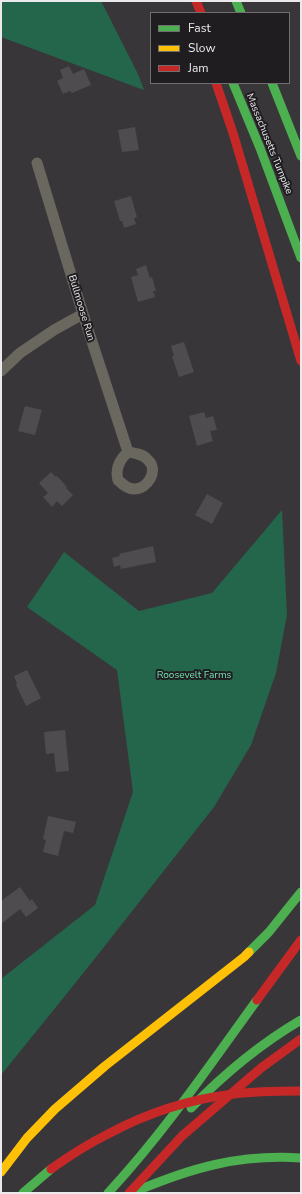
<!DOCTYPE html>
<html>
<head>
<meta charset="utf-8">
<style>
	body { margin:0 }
	#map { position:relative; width:302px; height:1194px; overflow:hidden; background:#39363a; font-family:"Nunito Sans",sans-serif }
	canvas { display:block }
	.frame { position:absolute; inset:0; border:2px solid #ece9ec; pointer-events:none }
	.legend { position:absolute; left:150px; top:12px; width:140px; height:72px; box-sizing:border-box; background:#1f1d20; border:1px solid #716f72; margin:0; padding:5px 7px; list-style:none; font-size:12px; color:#ece9ec }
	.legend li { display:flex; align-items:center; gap:8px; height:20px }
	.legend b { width:20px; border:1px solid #716f72 }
</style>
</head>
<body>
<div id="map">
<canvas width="302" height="1194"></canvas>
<div class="frame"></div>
<ul class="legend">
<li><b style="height:5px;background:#4caf50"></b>Fast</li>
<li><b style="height:5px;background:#ffc107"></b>Slow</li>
<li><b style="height:5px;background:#c62828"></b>Jam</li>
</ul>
</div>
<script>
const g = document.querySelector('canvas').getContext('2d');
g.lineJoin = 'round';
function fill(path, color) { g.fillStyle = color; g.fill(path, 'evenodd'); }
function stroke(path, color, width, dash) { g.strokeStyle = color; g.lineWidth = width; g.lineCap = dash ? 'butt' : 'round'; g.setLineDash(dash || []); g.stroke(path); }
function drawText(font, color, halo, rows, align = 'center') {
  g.font = font + ' "Nunito Sans",sans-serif'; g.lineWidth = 4; g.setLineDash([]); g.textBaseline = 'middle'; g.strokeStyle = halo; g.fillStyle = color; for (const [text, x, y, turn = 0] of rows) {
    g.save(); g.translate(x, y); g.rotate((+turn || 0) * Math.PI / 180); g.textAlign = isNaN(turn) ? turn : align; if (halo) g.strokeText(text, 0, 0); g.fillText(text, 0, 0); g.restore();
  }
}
const green = new Path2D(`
	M1,1H101L138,74L144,90L1,37Z
	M282,510L287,615L276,673L251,745L214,807L85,971L1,1075V979L95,905L133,792L117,670L27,607L64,552L139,611L212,593Z`);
const building = new Path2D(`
	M69,66L73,74L84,69L91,85L72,93L70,91L63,94L57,81L63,78L60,70Z
	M135,127L139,150L122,152L118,130Z
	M131,196L137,217L134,218L136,224L124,228L122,221H120L114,201Z
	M146,265L150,278L152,277L156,291H153L155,297L138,302L131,277L138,275L136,269Z
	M184,342L194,372L179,377L172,356H174L171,346Z
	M25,406L42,410L35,435L18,431Z
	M204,412L206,418L213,416L217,430L210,431L213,441L197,446L189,416Z
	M51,472L56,477L57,476L67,487L66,488L73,495L62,506L57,501L52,507L43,497L48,493L39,483Z
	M207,494L223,503L212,524L195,515Z
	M153,546L156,562L121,569L120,565L114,567L112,558L120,556L119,554Z
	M27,670L41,698L26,706L16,685L17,684L14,676Z
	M65,730L69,771L56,772L54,753L46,754L44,732Z
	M48,816L76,822L73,833L64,831L58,856L43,852L46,840L43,839Z
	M20,887L30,901L32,899L38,908L26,917L20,909L1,924V901Z`);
const street = new Path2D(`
	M37,163L83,314L128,452C135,453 143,454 148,460C159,470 148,489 134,489C128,489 122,484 118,480C115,469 119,460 128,452
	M1,371L20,353L54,330L83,314`);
const fast = new Path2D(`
	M236,1L241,13
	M233,83L260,148L301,258
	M272,83L301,156
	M249,952L269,932L301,892
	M191,1108C224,1074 260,1044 301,1020
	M134,1192C191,1168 238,1154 301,1158
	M23,1193L51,1169
	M108,1193C163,1134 210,1065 257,1000`);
const slow = new Path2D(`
	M1,1172L27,1138L55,1109L105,1066L244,957L249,952`);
const jam = new Path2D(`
	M196,1L201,13
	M216,83L233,133L301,361
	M257,1000L301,940
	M129,1193L182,1136L261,1068L301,1039`);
const jamBridge = new Path2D(`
	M51,1169C69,1156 88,1144 108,1134C147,1113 191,1099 234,1094C257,1091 279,1091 301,1091`);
const streetNames = [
	["Massachusetts Turnpike",269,144,68],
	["Bullmoose Run",81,308,73]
];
const parkNames = [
	["Roosevelt Farms",194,676]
];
fill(green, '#23664c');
fill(building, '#4f4c4f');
stroke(street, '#6a675f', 11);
stroke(fast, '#4caf50', 9);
stroke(slow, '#ffc107', 9);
stroke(jam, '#c62828', 9);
stroke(jamBridge, '#c62828', 9);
drawText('10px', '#ece9ec', '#1f1d20', streetNames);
drawText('10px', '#72e4b2', '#1f1d20', parkNames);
</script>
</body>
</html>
